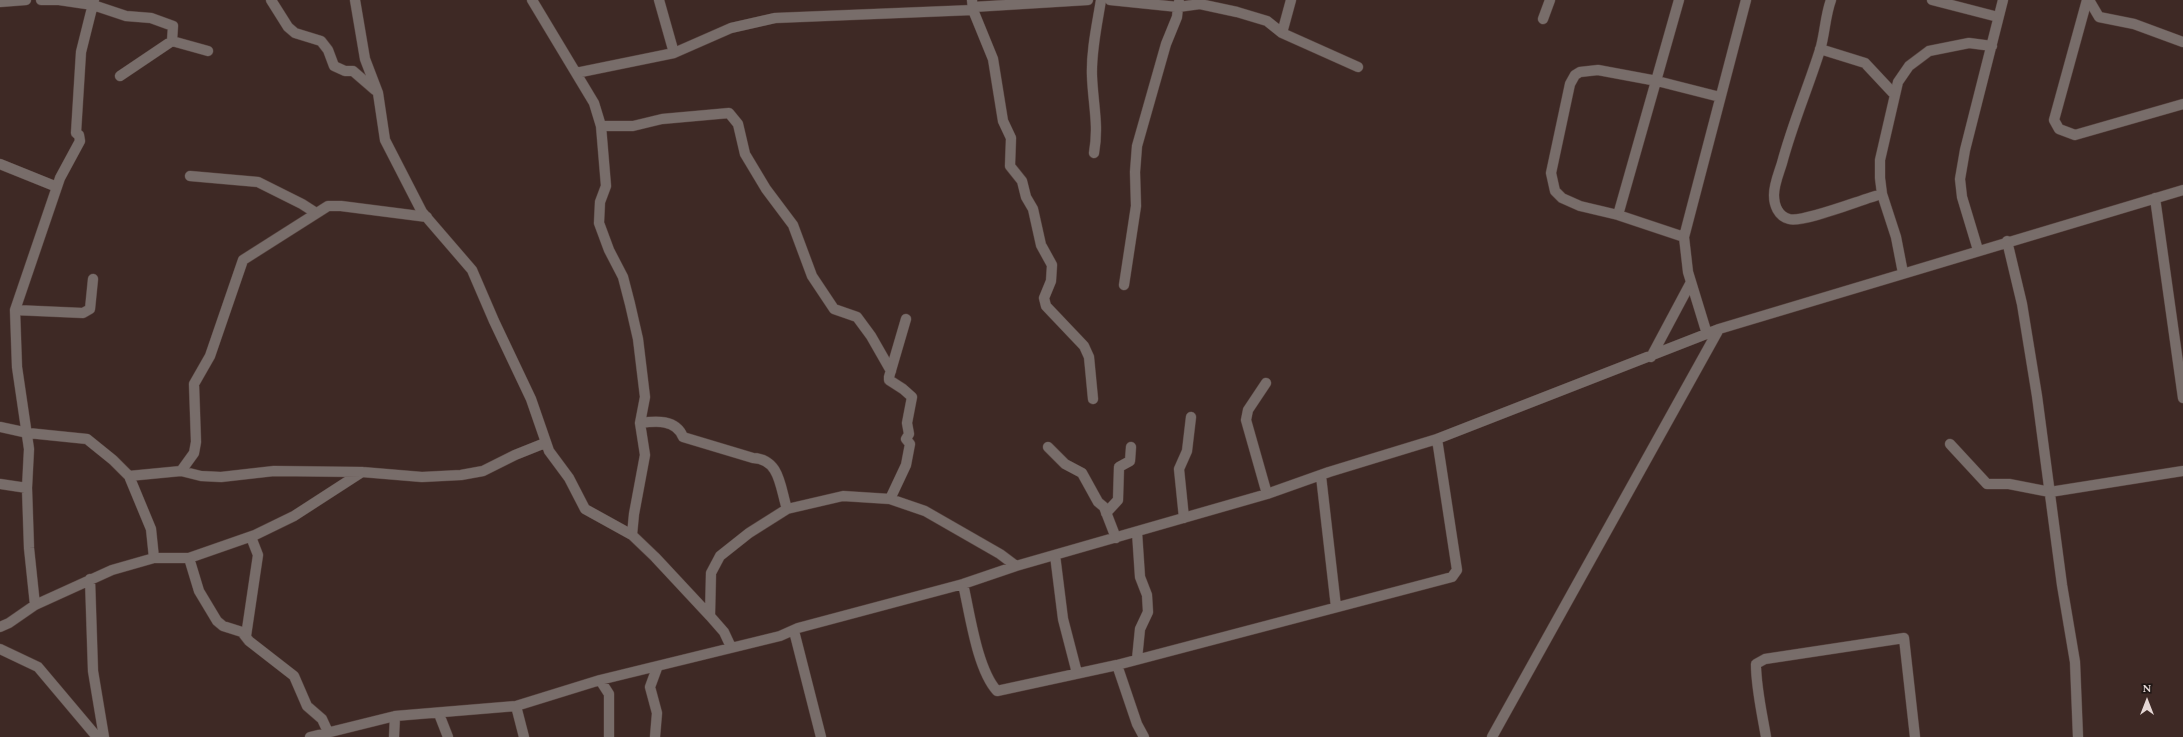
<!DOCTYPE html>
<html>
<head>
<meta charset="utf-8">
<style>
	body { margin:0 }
	#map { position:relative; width:2183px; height:737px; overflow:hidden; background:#3e2925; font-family:Spectral,serif }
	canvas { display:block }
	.north { position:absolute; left:2127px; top:681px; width:40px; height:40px; -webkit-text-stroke:3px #1e1513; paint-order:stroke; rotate:0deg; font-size:11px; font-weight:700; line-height:16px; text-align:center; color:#e5d7d5 }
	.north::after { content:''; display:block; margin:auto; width:14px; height:18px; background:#e5d7d5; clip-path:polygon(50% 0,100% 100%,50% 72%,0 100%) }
</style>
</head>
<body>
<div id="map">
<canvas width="2183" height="737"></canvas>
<div class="north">N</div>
</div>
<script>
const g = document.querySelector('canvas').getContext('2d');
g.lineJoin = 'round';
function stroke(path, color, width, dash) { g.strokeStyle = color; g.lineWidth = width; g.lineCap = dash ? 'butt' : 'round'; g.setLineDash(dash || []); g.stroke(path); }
const minor = new Path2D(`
	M41,0H59L93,5L126,16L151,18L173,26L172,41L120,76
	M271,0L288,27L295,33L321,41L328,50L334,66L345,71H353L375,90
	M355,0L365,59L378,93L385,140L422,212L472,270L494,321L531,399L549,451L569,478L585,509L632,535L655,557L710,616
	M532,0L594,103L601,126L606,186L600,202L599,223L609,250L623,277L630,304L638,339L645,397L640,423L645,455L634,514L632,535
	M659,0L674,53
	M972,0L973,10L993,59L1003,121L1011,138L1010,166L1022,181L1026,197L1033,209L1041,245L1052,265L1051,281L1044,298L1046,306L1084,346L1089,357L1093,399
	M1110,0L1178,7L1179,2
	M1831,0C1825,16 1825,34 1820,50C1808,88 1792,125 1782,163C1779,173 1774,184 1774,195C1774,205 1778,216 1789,219C1804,223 1862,199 1882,194
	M1932,0L1998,17
	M2087,0L2054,120L2059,129L2075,135L2183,104
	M2089,0L2099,17L2134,24L2183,42
	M0,2L26,0
	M973,7L1088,0
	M1543,19L1550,0
	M1282,33L1291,0
	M172,41L208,51
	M1820,49L1865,63L1894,94
	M576,73L674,53L731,28L775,18L973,10
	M601,126H633L662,119L729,113L738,124L745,154L766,189L793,225L812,276L834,309L857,317L871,336L891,371
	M1094,153C1099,125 1093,104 1092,76C1091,51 1097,25 1101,0
	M0,164L57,187
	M190,176L258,182L302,204L316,213
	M2155,198L2183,398
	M1618,215L1679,0
	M1684,237L1618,215L1580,206L1562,198L1555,191L1551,173L1570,84L1575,75L1580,72L1598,70L1657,81L1720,97
	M2007,241L2022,304L2037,396L2062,585L2075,662L2078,737
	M1978,250L1962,197L1960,179L1965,150L2003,0
	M1903,273L1896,237L1882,194L1880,178V160L1898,82L1909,66L1929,51L1969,43L1992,46
	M1124,285L1136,206L1135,172L1137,146L1166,44L1177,17L1178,7L1200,4L1237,12L1267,21L1282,33L1358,67
	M15,310L83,313L90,309L93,279
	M1707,334L1688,272L1684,237L1746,0
	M1651,357L1691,282
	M1266,383L1248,410L1246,420L1267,494
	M640,423C656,421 676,419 683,437L753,458C780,459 780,487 787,509
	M0,427L28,433L87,439L113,460L129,476L181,471L201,476L221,477L274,471L362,472L422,477L461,475L483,471L515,455L545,443
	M1950,444L1987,484H2009L2050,492L2183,471
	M1048,447L1065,464L1082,473L1098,502L1104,507L1116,538
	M181,471L194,453L196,442L194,384L210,356L243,260L328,206H341L427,217
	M129,476L151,529L154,558
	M1321,476L1336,607
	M0,484L27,488
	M890,499L906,465L910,444L906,439L909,434L907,423L912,397L903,389L889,380V377L906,319
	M1106,513L1118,500L1119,467L1130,461L1131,447
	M1184,518L1179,469L1187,451L1191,417
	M1137,532L1140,577L1147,595L1148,612L1140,629L1137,659
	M1055,555L1063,619L1077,673
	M189,558L199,591L217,621L223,626L242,632L249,641L294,676L307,706L322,719L328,732
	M90,579L93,671L104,737
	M963,584C970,614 977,669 997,691L1117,665L1452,577L1457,570L1437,439
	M35,605L29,548L27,488L29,449L17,367L15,310L60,178L80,141L79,135L76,133L81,52L94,0
	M0,627L9,623L35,605L112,570L154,558H189L255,535L294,516L362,472
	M794,631L821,737
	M246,636L258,555L251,537
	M731,647L724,632L710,616L711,573L720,556L749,533L787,509L843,496L890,499L925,511L1000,554L1016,566
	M0,649L38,667L97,737
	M1117,665L1137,724L1144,737
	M600,680L609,694V737
	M516,706L524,737
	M439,714L448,737
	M310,737L395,716L516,706L600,680L780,636L798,628L963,584L1016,566L1267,494L1329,472L1437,439L1719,329L2183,190
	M394,737L395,716
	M655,737L657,713L650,687L657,668
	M1492,737L1719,329
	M1766,737C1762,713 1756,688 1756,664L1765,659L1904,638L1915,737`);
stroke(minor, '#594541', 11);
stroke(minor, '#786d6a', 10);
</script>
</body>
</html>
